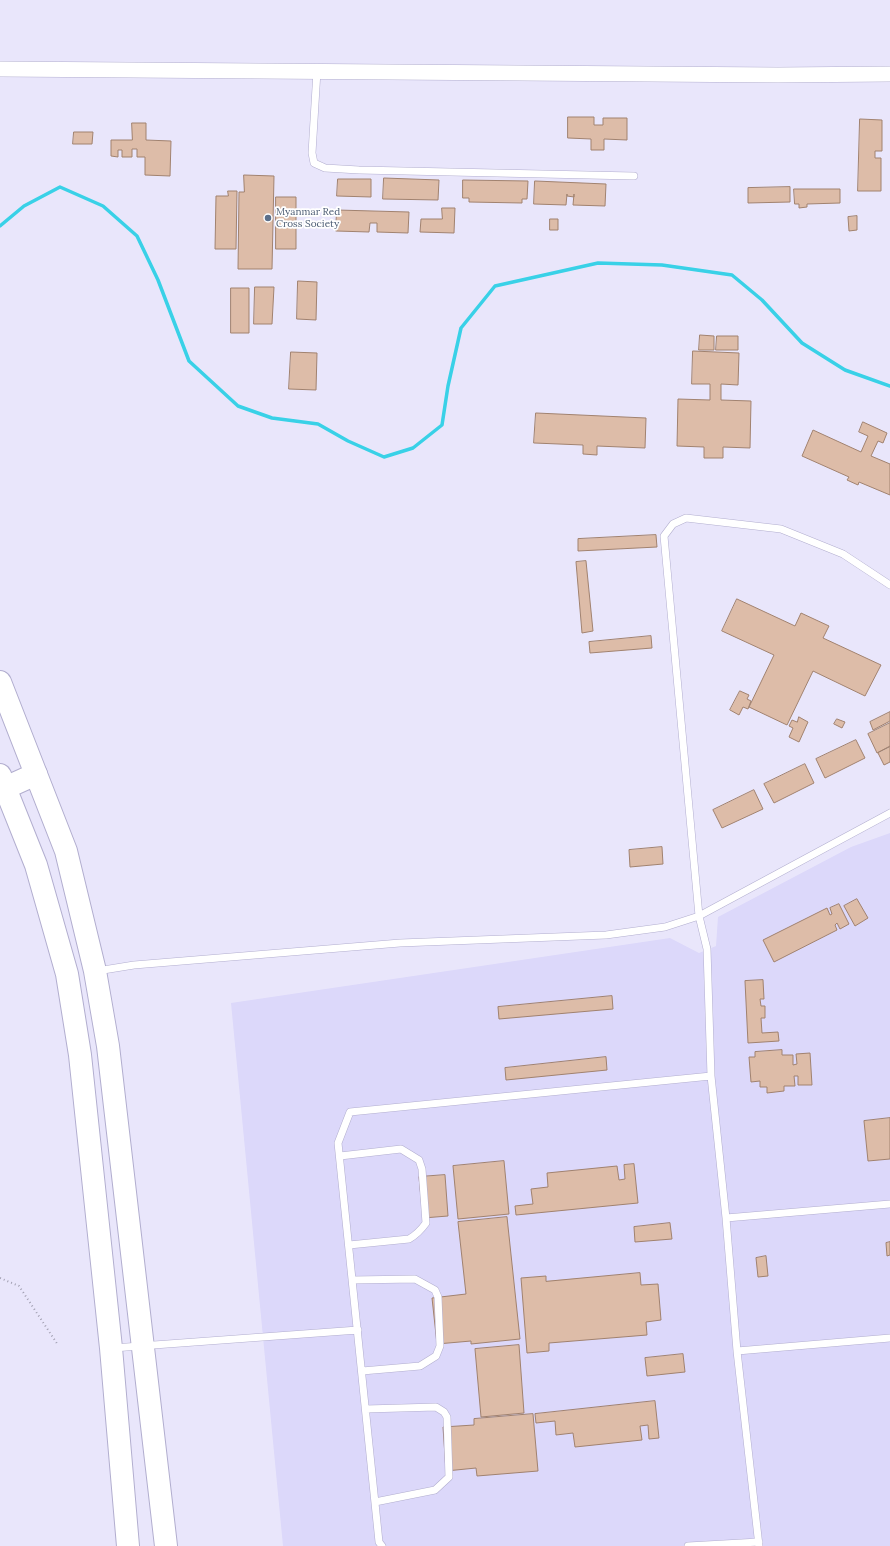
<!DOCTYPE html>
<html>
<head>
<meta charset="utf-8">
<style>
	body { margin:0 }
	canvas { display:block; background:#e9e6fb }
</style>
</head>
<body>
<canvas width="890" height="1546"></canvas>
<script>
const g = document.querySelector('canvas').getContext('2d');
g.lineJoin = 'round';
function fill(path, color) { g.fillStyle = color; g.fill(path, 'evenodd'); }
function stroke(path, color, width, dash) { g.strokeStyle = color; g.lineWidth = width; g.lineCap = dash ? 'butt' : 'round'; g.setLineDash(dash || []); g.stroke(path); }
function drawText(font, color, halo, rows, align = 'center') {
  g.font = font + ' Lora,serif'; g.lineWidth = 3.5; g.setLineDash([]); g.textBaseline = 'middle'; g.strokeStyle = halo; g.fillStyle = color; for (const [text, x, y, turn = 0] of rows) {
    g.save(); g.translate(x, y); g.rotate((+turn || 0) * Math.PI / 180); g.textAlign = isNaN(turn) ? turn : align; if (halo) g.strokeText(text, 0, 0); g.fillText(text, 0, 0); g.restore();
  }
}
const built = new Path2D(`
	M890,833V1546H283L231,1003L670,938L699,953L716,946L718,917L851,847Z`);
const stream = new Path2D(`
	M0,226L24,206L60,187L103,206L137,236L158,280L189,361L238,406L272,418L318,424L348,441L384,457L413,448L442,425L448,386L461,328L495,286L598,263L662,265L732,275L762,300L802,343L845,370L890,386`);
const building = new Path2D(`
	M568,117H594V125H603V118H627V140L604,139V150H591V139L568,138Z
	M860,119L882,120V151H875V158H881V191H858Z
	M132,123H146V140L171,141L170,176L145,175V157H137V149H132V157H122V150H118V157L111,156V140H132Z
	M74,132H93L92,144H73Z
	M244,175L274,176L272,269H238L239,192H244Z
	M384,178L439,180L438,200L383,199Z
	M338,179H371V197L337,196Z
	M463,180L528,181L527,199H522V203L469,202V198H463Z
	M535,181L606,184L605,206L573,205L574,194V197L567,196V194L566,205L534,204Z
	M790,187V202L748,203V188Z
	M794,189H840V203L807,204V207L799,208V204H795Z
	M228,191H237L236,249H215L216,196H228Z
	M276,197H296V249H276Z
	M442,208H455L454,233L420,232L421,219H442Z
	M337,210L409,212L408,233L377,232V223H370L369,232L336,231Z
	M857,216V230L849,231L848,217Z
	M550,219H558V230H550Z
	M298,281L317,282L316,320L297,319Z
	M255,287H274L272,324H254Z
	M231,288H249V333H231Z
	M700,335L714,336V350H699Z
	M717,336H738V350H716Z
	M693,351L739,353L738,385L721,384V400L751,401L750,448L723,447V458H704V447L677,446L678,399L710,400V384H692Z
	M291,352L317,353L316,390L289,389Z
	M536,413L646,418L645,448L597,446V455L583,454V445L534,443Z
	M863,422L887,433L883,443L878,441L871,456L890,464V495L859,482L858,485L847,480L849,477L802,456L813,430L861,452L868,436L859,432Z
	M656,535L657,547L578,551V539Z
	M586,561L593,631L582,633L576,562Z
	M737,599L795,626L801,613L829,626L823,638L881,665L865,696L813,671L787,725L749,707L774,655L722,631Z
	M651,636L652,648L590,653L589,642Z
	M740,691L749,695L747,699L751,701L748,709L743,707L739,715L730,710Z
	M890,712V721L873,730L870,722Z
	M799,717L808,722L799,742L789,737L793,728L789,726L792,720L797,722Z
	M837,719L845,722L842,728L834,724Z
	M890,723V746L877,753L868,734Z
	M856,740L865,758L825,778L816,759Z
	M890,747V762L884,765L878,753Z
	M805,764L814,783L774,803L764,784Z
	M754,790L763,809L722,828L713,810Z
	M662,847L663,864L630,867L629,850Z
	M857,899L868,918L855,926L844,906Z
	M839,904L849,924L840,929L837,923L835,925L837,930L774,962L763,940L827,908L830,915L832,914L830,908Z
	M763,980L764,999H760L761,1006H765V1018H761L762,1033L778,1032L779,1041L748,1043L745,981Z
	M612,996L613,1009L499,1019L498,1007Z
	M782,1050V1055H793V1065L797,1064L796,1054L810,1053L812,1085H798V1076H794L795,1086H784V1091L767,1093V1087H760V1081L751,1082L749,1057H755V1052Z
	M606,1057L607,1070L506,1080L505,1068Z
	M890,1118V1159L868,1161L864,1121Z
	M504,1161L509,1214L458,1219L453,1166Z
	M634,1164L638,1203L516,1215L515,1206L533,1204L531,1189L548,1187L547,1173L617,1166L619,1180L625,1179L624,1165Z
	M445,1175L448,1216L423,1218L419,1177Z
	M507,1217L520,1339L471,1344V1341L437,1344L432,1298L466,1294L458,1222Z
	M670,1223L672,1239L635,1242L634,1227Z
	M890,1242V1255L887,1256L886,1243Z
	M766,1256L768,1276L758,1277L756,1258Z
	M640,1273L641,1285L658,1284L661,1320L646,1322L647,1335L549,1343V1351L527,1353L521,1278L546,1276V1281Z
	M519,1345L524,1413L481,1417L475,1349Z
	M683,1354L685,1372L647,1376L645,1358Z
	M655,1401L659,1438L649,1439L648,1425L640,1426L642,1440L575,1447L573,1433L556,1435L555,1421L536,1423L535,1414Z
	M533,1414L538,1471L477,1476L476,1468L446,1471L443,1427L474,1425V1419Z`);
const path = new Path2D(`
	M0,1278L19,1286L58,1345`);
const lane = new Path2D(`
	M317,71L312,153L314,163L325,168L359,170L634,176
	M97,971L134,965L400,943L606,935L665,927L699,916L890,813
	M340,1156L401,1149L419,1160L422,1169L426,1223C421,1230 416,1235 409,1239L349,1245
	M726,1218L890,1204
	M353,1280L415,1279L435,1290L438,1297L440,1346L436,1356L420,1366L362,1371
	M113,1348L358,1330
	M737,1351L890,1338
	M366,1409L436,1407L444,1412L447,1417L449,1477L435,1490L375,1502
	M382,1546L379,1542L338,1143L350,1112L711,1076
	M688,1546L759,1542
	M759,1546L737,1351L726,1218L711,1076L707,949L699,916L664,536L673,524L686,518L781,529L843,554L890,585`);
const street = new Path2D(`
	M0,69L778,75L890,74`);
const primary = new Path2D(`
	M0,682L66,851L95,971L108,1046L166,1546
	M0,775L36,865L67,974L80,1055L111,1348L128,1546`);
const highway = new Path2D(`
	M5,788L36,774`);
const markers = [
	[268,218,4,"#5c6f8a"]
];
const serviceNames = [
	["Myanmar Red",276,212],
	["Cross Society",276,224]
];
fill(built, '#dcd8fa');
stroke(stream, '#39d1e7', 3.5);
fill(building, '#ddbca8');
stroke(building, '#a1826f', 1);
stroke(lane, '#b2aecf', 8);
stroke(street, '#b2aecf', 16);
stroke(primary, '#b2aecf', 24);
stroke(highway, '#b2aecf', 24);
stroke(path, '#a19fb1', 2, [1, 3]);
stroke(lane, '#fff', 7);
stroke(street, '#fff', 15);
stroke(primary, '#fff', 22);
stroke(highway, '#fff', 22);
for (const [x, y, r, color] of markers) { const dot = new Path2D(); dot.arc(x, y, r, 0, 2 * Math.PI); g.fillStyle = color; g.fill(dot); stroke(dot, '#fff', 1.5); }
drawText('10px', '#4e5e75', '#fff', serviceNames, 'left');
</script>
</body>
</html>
